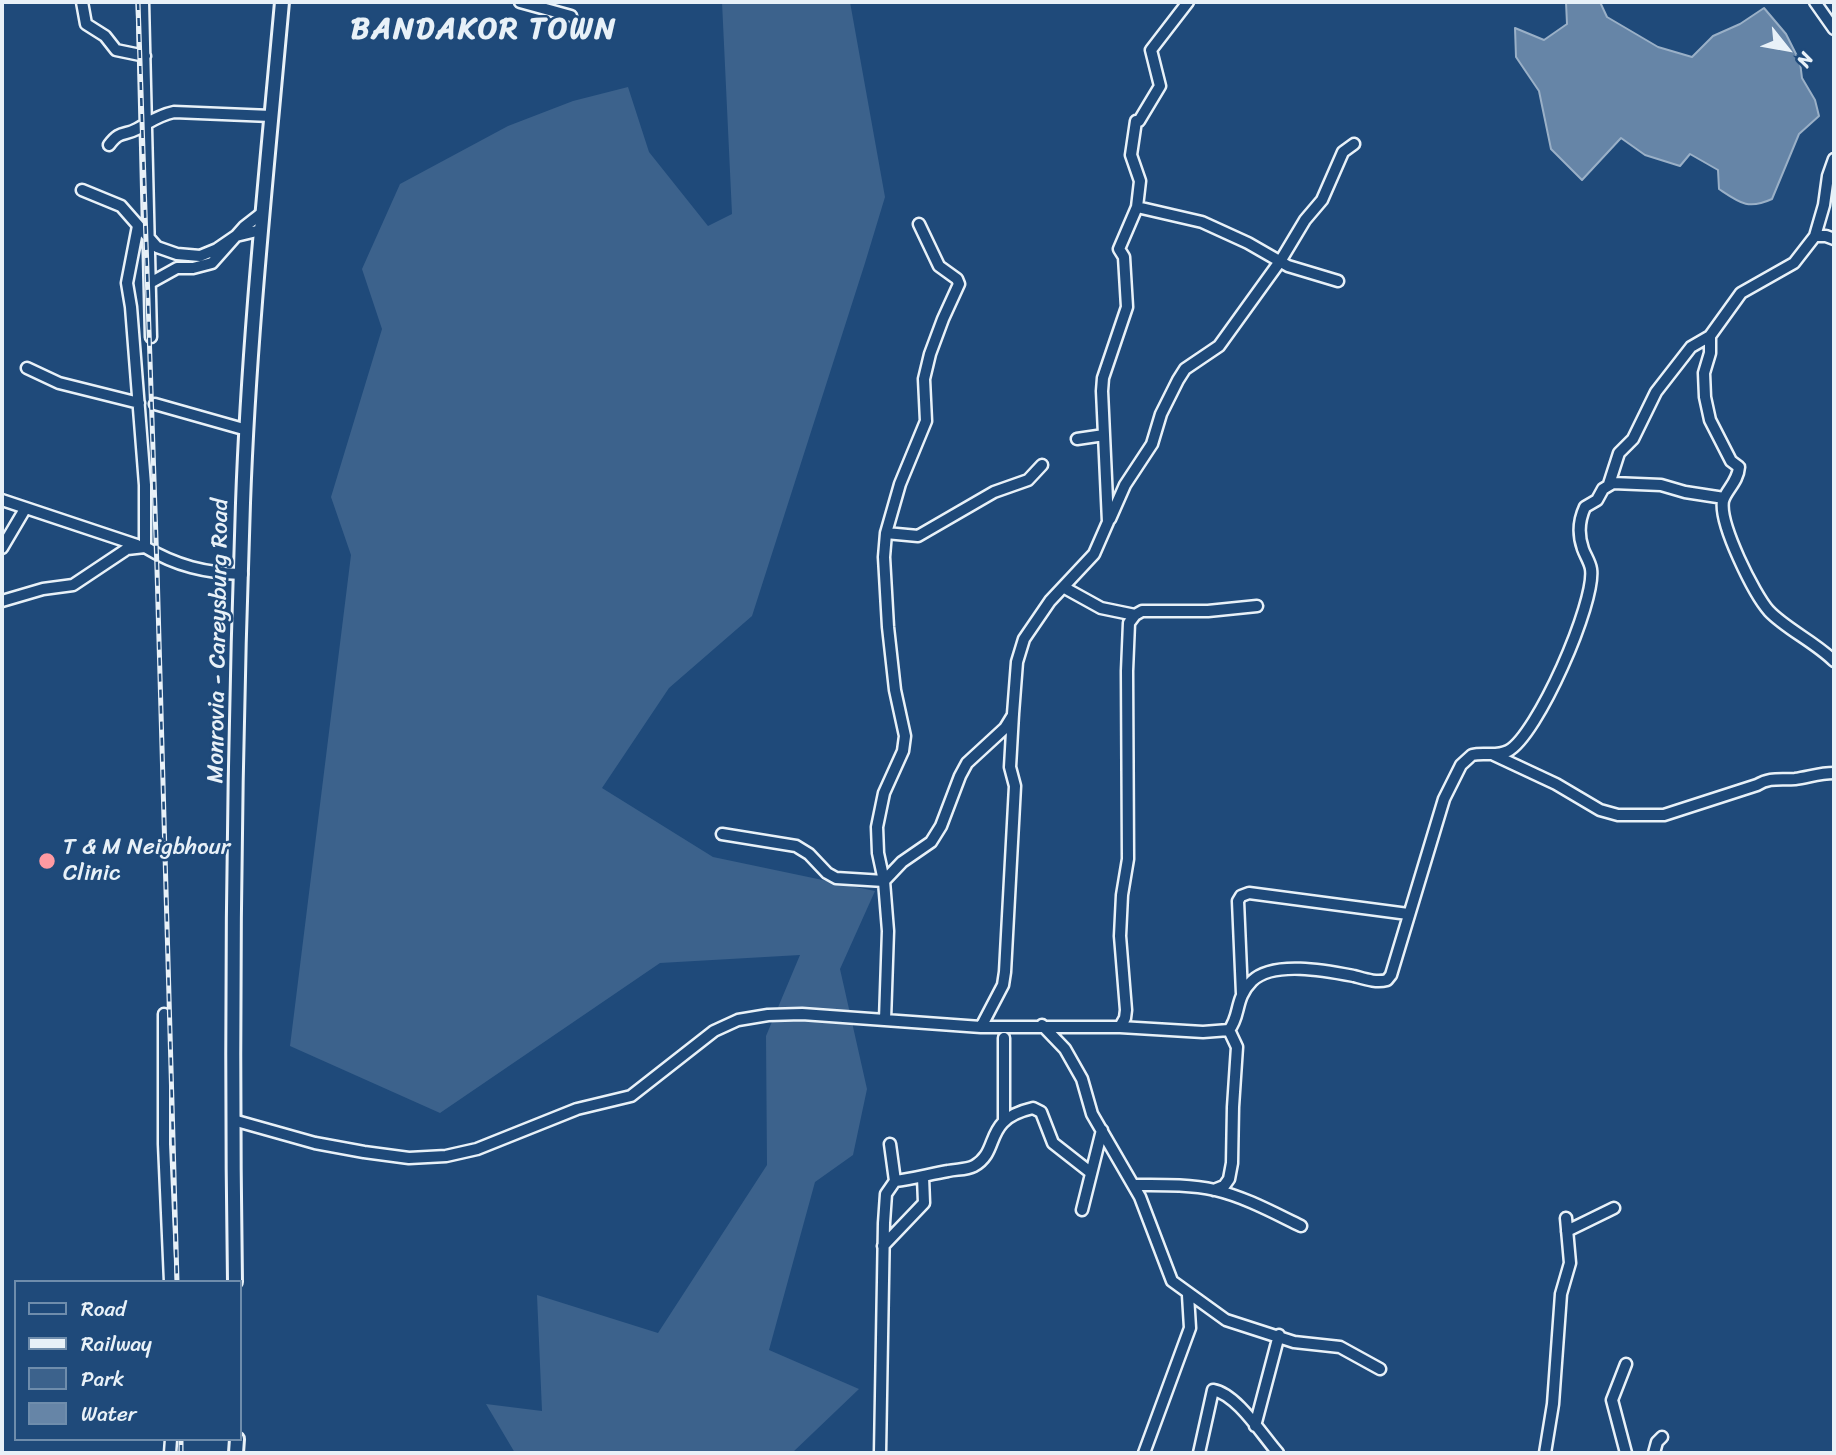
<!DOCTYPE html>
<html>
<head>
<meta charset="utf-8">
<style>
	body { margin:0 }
	#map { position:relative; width:1836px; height:1455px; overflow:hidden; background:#1f4a7a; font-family:Sriracha,sans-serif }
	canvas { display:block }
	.frame { position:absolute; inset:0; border:4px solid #e8f1f8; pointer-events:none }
	.legend { position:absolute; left:14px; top:1280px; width:228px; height:161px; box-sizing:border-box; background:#1f4a7a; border:2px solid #6f8dac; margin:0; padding:9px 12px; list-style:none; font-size:21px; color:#e8f1f8 }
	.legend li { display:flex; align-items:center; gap:14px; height:35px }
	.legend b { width:35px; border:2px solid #6f8dac }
	.north { position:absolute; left:1752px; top:14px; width:70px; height:70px; -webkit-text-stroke:5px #1f4a7a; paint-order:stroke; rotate:121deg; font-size:19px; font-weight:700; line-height:28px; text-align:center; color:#e8f1f8 }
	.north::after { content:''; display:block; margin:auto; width:24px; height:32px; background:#e8f1f8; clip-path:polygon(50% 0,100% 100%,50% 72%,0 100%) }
</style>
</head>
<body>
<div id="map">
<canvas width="1836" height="1455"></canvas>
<div class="frame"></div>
<ul class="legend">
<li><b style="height:9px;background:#1f4a7a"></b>Road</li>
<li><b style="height:9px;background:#e8f1f8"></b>Railway</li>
<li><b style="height:19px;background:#3c628c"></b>Park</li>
<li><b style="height:19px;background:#6685a7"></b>Water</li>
</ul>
<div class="north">N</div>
</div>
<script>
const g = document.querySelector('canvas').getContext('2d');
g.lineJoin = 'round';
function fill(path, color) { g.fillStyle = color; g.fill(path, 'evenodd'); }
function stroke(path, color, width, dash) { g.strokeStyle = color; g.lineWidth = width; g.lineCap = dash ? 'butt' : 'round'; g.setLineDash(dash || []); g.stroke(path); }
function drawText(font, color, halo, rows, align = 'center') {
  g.font = font + ' Sriracha,sans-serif'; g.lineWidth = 5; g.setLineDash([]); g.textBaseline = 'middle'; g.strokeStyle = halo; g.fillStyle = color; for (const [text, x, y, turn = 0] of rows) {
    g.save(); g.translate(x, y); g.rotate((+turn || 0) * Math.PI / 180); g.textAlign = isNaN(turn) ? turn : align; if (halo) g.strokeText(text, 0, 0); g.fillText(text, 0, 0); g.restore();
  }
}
const green = new Path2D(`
	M722,2H850L885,197L865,263L752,616L669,688L602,788L713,857L875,891L840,969L867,1089L853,1155L815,1182L769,1350L859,1389L792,1453H515L486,1404L542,1411L537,1295L658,1333L767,1165L766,1036L800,955L660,963L440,1113L290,1046L351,555L331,497L382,329L362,269L400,184L508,126L573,101L628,87L649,152L708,226L732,214Z`);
const water = new Path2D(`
	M1566,2H1600L1607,17L1658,47L1692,57L1713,36L1740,24L1764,8L1786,34L1800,62L1802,78L1815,100L1819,116L1799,134L1772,199C1748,210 1740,203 1719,189L1718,170L1690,154L1680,166L1645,155L1621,138L1582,180L1551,149L1539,91L1516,57L1515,28L1544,40L1567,24Z`);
const street = new Path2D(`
	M82,2L86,24L105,36L116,50L145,56
	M143,2L151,337
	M520,2L571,16
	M1815,2L1834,29
	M1139,121L1160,86L1151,50L1188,2
	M109,145C120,130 124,136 137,129C150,122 159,115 174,112L271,116
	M1834,159L1828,176L1824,205L1815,236L1794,263L1741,293L1710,336V353L1704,373L1705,397L1710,420L1731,461L1739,467C1738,482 1726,490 1723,501C1719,524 1754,594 1769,611C1786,629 1815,642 1834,661
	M82,190L121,206L157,247L177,254L200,256L217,249L236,236L261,230
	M1137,207L1202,222L1248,243L1288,266L1338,281
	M138,226L127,283L131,307L145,485V547C176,566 206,573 242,574
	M1815,236H1826L1834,239
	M150,283L177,268H193L212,263L244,227L262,213
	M27,368L59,383L139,403
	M155,404L247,430
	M1077,439L1104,435
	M1609,484L1619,453L1633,439L1656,392L1691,347L1710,336
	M2,500L137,545
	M1110,519L1125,485L1152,444L1161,414L1178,380L1185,369L1219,346L1281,260L1305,220L1322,200L1343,152L1354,144
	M886,533L918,536L994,492L1028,480L1042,465
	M2,548L25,509
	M1063,587L1101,608L1135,615
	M2,601L43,589L73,585L127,549L145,547
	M1494,755L1556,784L1600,810L1618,815H1664L1757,785C1770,777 1780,780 1795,779C1809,777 1820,773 1834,773
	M722,834L796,846L809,854L827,873L836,878L884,881L902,862L931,842L941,826L960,776L967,763L1005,728L1013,715
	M1242,994L1238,901L1241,896L1249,893L1408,914
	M164,1014V1144L170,1282
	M885,1020L888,931L884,881L878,853L877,827L884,793L903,751L905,736L895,690L888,627L884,557L886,533L900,484L926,421L924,379L930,354L943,319L959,284L957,279L939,266L919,224
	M1042,1025L1065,1049L1082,1079L1092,1114L1140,1197L1172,1281L1226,1320L1294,1342L1340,1347L1380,1369
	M981,1027L1003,985L1005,972L1015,786L1010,767L1013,714L1017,662L1024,639L1050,601L1094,554L1108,522L1102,391L1103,378L1127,307L1124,257L1119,249L1137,207L1140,181L1131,155L1136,121
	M1120,1027L1125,1018L1126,1010L1120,936L1122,895L1128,859L1127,671L1129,623L1135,615L1142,611H1208L1257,606
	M1004,1038V1119
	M233,1120L315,1143L364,1152L409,1158L446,1156L477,1149L577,1109L631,1096L714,1031L738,1020L768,1015L802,1014L981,1027H1120L1203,1032L1229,1030C1241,1015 1234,999 1252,981C1273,960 1328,971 1354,976C1365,979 1376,983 1387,980L1391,975L1444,799L1461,765L1472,755C1484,752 1496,757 1508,751C1537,736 1596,602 1591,569C1590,562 1585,555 1583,549C1578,535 1579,520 1585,507L1597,500L1603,489L1613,483L1661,485L1685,492L1724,498
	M890,1144L895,1181
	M1133,1185C1160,1185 1189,1184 1215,1190C1245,1197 1274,1213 1301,1226
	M1214,1190L1224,1186L1229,1179L1232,1163L1233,1107L1237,1047L1229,1030
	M1082,1210L1102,1130
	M1567,1231L1614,1208
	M883,1246L924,1203L923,1177
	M1255,1426L1279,1335
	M170,1453L171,1439
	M880,1453L884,1223L886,1194L895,1181C913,1179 930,1174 948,1171C957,1169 966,1170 974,1166C1002,1150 981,1120 1033,1108L1041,1112L1053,1143L1090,1172
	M1144,1453L1190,1328L1188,1295
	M1199,1453L1213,1390C1237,1394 1262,1435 1278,1453
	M1545,1453L1553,1404L1561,1294L1570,1263L1566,1218
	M1626,1453L1612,1400L1626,1364
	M1654,1453L1657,1442L1662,1437`);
const secondary = new Path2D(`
	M235,1282C231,1022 234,762 243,503C249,335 267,168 282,2
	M236,1453L237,1439`);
const rail = new Path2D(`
	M138,2L157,569L177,1282
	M181,1453V1439`);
const markers = [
	[47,861,9,"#ff9aa2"]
];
const streetNames = [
	["Monrovia - Careysburg Road",219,641,-89]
];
const poiNames = [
	["T & M Neigbhour",63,848],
	["Clinic",63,874]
];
const districtNames = [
	["BANDAKOR TOWN",484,30]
];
fill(green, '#3c628c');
fill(water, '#6685a7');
stroke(water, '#9ab0c7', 2);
stroke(street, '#e8f1f8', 15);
stroke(secondary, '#e8f1f8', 18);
stroke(street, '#1f4a7a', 10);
stroke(secondary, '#1f4a7a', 12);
stroke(rail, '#e8f1f8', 5);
stroke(rail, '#1f4a7a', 2.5, [8]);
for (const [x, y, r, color] of markers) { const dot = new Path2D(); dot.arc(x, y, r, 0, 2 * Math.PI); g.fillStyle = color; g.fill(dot); stroke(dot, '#1f4a7a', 2.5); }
drawText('23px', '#e8f1f8', '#1f4a7a', streetNames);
drawText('23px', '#e8f1f8', '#1f4a7a', poiNames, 'left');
g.letterSpacing = '2px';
drawText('bold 30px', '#e8f1f8', '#1f4a7a', districtNames);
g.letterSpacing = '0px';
</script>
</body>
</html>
